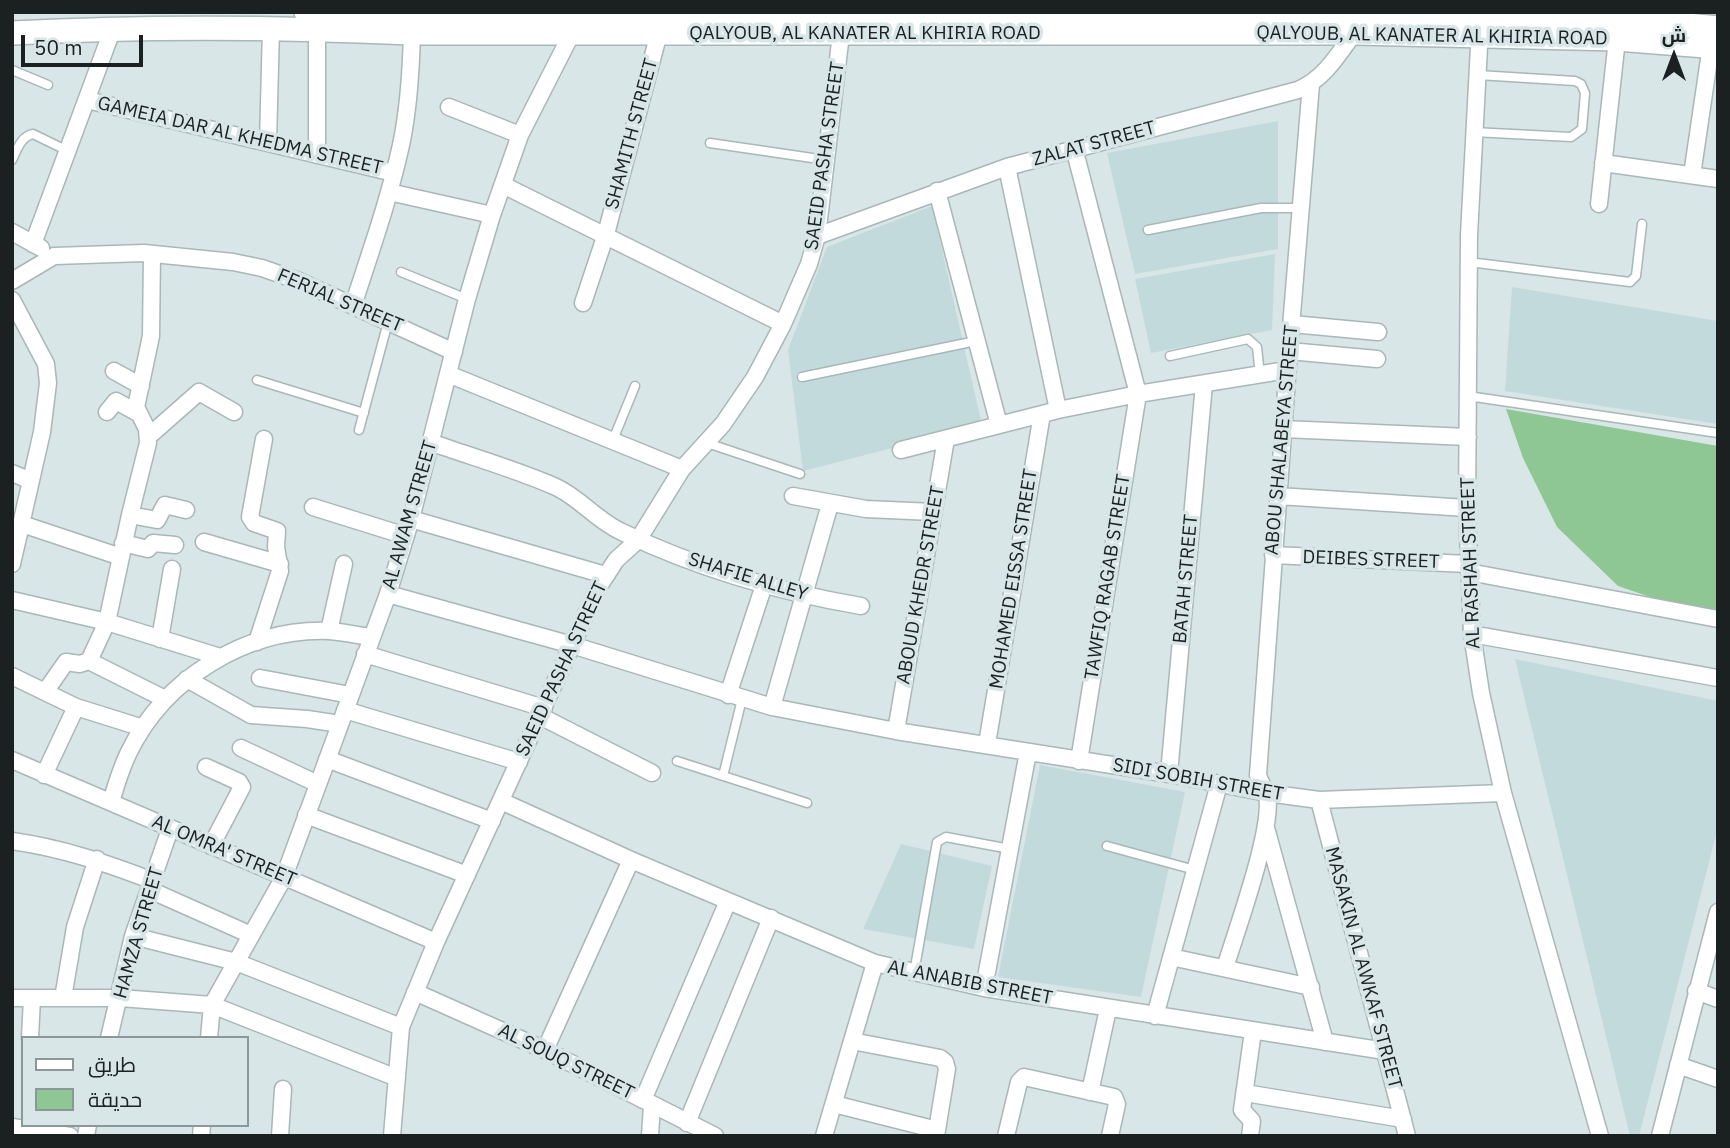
<!DOCTYPE html>
<html>
<head>
<meta charset="utf-8">
<style>
	body { margin:0 }
	#map { position:relative; width:1730px; height:1148px; overflow:hidden; background:#d8e6e8; font-family:"IBM Plex Sans",Cairo,sans-serif }
	canvas { display:block }
	.frame { position:absolute; inset:0; border:14px solid #1b2021; pointer-events:none }
	.legend { position:absolute; left:21px; top:1036px; width:228px; height:91px; box-sizing:border-box; background:#d8e6e8; border:2px solid #8c9798; margin:0; padding:9px 12px; list-style:none; font-size:21px; color:#1b2021 }
	.legend li { display:flex; align-items:center; gap:14px; height:35px }
	.legend b { width:35px; border:2px solid #8c9798 }
	.north { position:absolute; left:1639px; top:21px; width:70px; height:70px; -webkit-text-stroke:5px #d8e6e8; paint-order:stroke; rotate:0deg; font-size:19px; font-weight:700; line-height:28px; text-align:center; color:#1b2021 }
	.north::after { content:''; display:block; margin:auto; width:24px; height:32px; background:#1b2021; clip-path:polygon(50% 0,100% 100%,50% 72%,0 100%) }
	.scale { position:absolute; left:21px; top:35px; width:122px; height:32px; box-sizing:border-box; border:4px solid #1b2021; border-top:0; padding-left:9px; font-size:21px; line-height:24px; white-space:nowrap; color:#1b2021; -webkit-text-stroke:5px #d8e6e8; paint-order:stroke }
</style>
</head>
<body>
<div id="map">
<canvas width="1730" height="1148"></canvas>
<div class="frame"></div>
<ul class="legend">
<li><b style="height:9px;background:#fff"></b>طريق</li>
<li><b style="height:19px;background:#8fc794"></b>حديقة</li>
</ul>
<div class="north">ش</div>
<div class="scale">50 m</div>
</div>
<script>
const g = document.querySelector('canvas').getContext('2d');
g.lineJoin = 'round';
function fill(path, color) { g.fillStyle = color; g.fill(path, 'evenodd'); }
function stroke(path, color, width, dash) { g.strokeStyle = color; g.lineWidth = width; g.lineCap = dash ? 'butt' : 'round'; g.setLineDash(dash || []); g.stroke(path); }
function drawText(font, color, halo, rows, align = 'center') {
  g.font = font + ' "IBM Plex Sans",sans-serif'; g.lineWidth = 7; g.setLineDash([]); g.textBaseline = 'middle'; g.strokeStyle = halo; g.fillStyle = color; for (const [text, x, y, turn = 0] of rows) {
    g.save(); g.translate(x, y); g.rotate((+turn || 0) * Math.PI / 180); g.textAlign = isNaN(turn) ? turn : align; if (halo) g.strokeText(text, 0, 0); g.fillText(text, 0, 0); g.restore();
  }
}
const built = new Path2D(`
	M1278,121V249L1135,274L1107,153Z
	M932,206L982,425L803,471L788,350L827,247Z
	M1275,254L1272,330L1151,353L1135,279Z
	M1512,287L1718,321V424L1505,391Z
	M1515,659L1718,701V827L1639,1136H1630Z
	M1040,765L1185,792L1141,997L998,977Z
	M901,844L992,866L974,949L863,929Z`);
const green = new Path2D(`
	M1506,409L1718,446V616L1700,614L1618,586L1557,527L1523,458Z`);
const lane = new Path2D(`
	M12,70L48,85
	M1473,132L1571,137L1582,129L1585,93L1581,84L1575,81L1478,75
	M710,143L826,160
	M12,160C17,150 21,136 33,134L68,151
	M1148,230L1261,208H1301
	M1469,262L1630,282L1636,276L1642,224
	M401,272L467,299
	M1170,356L1248,339L1257,347L1260,375
	M802,377L976,341
	M257,380L364,413
	M1468,396L1718,433
	M359,430L388,322
	M613,440L635,386
	M707,443L800,474
	M677,761L807,803
	M723,776L742,699
	M1107,846L1195,870
	M914,973L937,842L946,837L1010,849`);
const street = new Path2D(`
	M1480,28L1469,235L1467,508L1472,634L1481,693L1503,793L1600,1136
	M87,100L394,173
	M449,107L520,135
	M268,143L271,28
	M1074,148L1138,394L1079,761
	M317,155V29
	M1603,163L1718,179
	M1007,167L1058,410
	M1692,175L1711,46
	M503,185L783,324
	M937,191L999,425
	M389,192L492,215
	M1599,204L1617,39
	M12,232L41,248
	M817,236L1007,167L1298,90C1324,79 1338,55 1354,33
	M33,244L113,28
	M12,281L54,256L144,253L233,262L262,268L299,281L454,352
	M12,300L46,364L48,383L42,432L12,564
	M583,303L606,234L659,33
	M353,306C370,253 389,200 401,145C409,108 411,71 412,33
	M1292,324L1378,332
	M1289,351L1377,359
	M114,371L141,386
	M448,374L682,469
	M107,412L116,401L136,412
	M1283,429L1468,437
	M149,436L199,392L234,412
	M430,442C472,457 515,469 556,487C580,498 597,521 622,532C697,568 779,592 861,606
	M901,450L1058,410L1138,394L1287,370
	M12,473L31,481
	M793,496L866,509L933,512
	M1278,496L1467,508
	M313,507L406,536
	M130,515L157,520L165,505L186,510
	M411,519L605,575
	M22,524L121,557
	M204,542L280,564
	M123,543L148,549L153,543L175,545
	M1273,555L1468,564
	M1469,572L1718,619
	M388,594L572,645L772,707L896,731L1169,774L1267,793L1319,800L1503,793
	M12,600L107,622L220,657
	M329,631L344,564
	M1472,634L1718,678
	M160,639L172,569
	M257,642L280,571L276,547L277,531L254,523L250,517L264,439
	M365,654L544,708
	M89,661L107,622L130,515L148,443L147,429L136,407L151,336L152,254
	M89,661L165,699
	M12,676L76,707L143,728
	M260,678L350,695
	M187,679L251,715L307,719L340,724
	M45,692L66,662L80,664L89,661
	M728,695L764,585
	M772,707L830,504
	M345,710L519,762
	M540,716L652,773
	M896,731L946,439
	M987,744L1042,414
	M241,748L318,784
	M327,759L492,821
	M12,760L436,942
	M206,767L239,782L242,787L211,846
	M1169,774L1204,384
	M44,775L76,707
	M1319,800L1407,1136
	M501,801L631,860L875,963L984,988L1385,1051
	M111,802C116,785 121,768 129,752C165,678 247,628 329,631C343,632 357,635 371,637
	M306,815L467,875
	M1266,828L1325,1042
	M12,841C62,848 106,863 153,881
	M150,890L251,935
	M133,936L236,962L401,1027
	M1171,957L1311,987
	M1225,968C1236,931 1274,828 1267,795C1265,788 1260,783 1258,775L1289,351L1311,84
	M984,988L1028,752
	M1696,991L1718,999
	M415,992L545,1050L715,1136
	M12,998H120L212,1005L397,1078
	M63,998L75,927L97,859
	M1155,1016L1219,784
	M30,1038L32,998
	M109,1038L133,936L170,829
	M209,1038L212,1005L284,877L388,594L411,519L467,299L492,215L520,135L575,27
	M852,1041L940,1058L945,1062L947,1069L936,1136
	M545,1050L631,860
	M1678,1065L1718,1079
	M1090,1092L1108,1009
	M1245,1093L1403,1119
	M643,1100L728,901
	M834,1104L937,1130
	M687,1123L771,918
	M12,1127L70,1136
	M86,1136L88,1125
	M201,1136L202,1125
	M280,1136L283,1089
	M392,1136L401,1027L436,942L598,588L616,560L638,540L682,469L723,424L755,377L783,324L809,264L817,236L841,34
	M650,1136L652,1105
	M824,1136L875,963
	M1006,1136L1019,1082L1024,1077L1114,1097L1117,1104L1110,1136
	M1250,1136L1252,1121L1242,1110L1253,1031
	M1660,1136L1718,912`);
const secondary = new Path2D(`
	M306,12L1481,16L1677,24L1718,28
	M12,33C146,26 279,27 412,33H1354L1617,39L1718,47`);
const streetNames = [
	["QALYOUB, AL KANATER AL KHIRIA ROAD",865,34],
	["QALYOUB, AL KANATER AL KHIRIA ROAD",1432,36,1],
	["SHAMITH STREET",632,134,-75],
	["GAMEIA DAR AL KHEDMA STREET",240,136,13],
	["ZALAT STREET",1094,144,-15],
	["SAEID PASHA STREET",825,156,-82],
	["FERIAL STREET",340,301,23],
	["ABOU SHALABEYA STREET",1282,440,-85],
	["AL AWAM STREET",410,515,-74],
	["DEIBES STREET",1371,560,2],
	["AL RASHAH STREET",1471,563,-92],
	["SHAFIE ALLEY",748,577,17],
	["TAWFIQ RAGAB STREET",1108,577,-81],
	["MOHAMED EISSA STREET",1014,579,-81],
	["BATAH STREET",1186,579,-85],
	["ABOUD KHEDR STREET",921,585,-80],
	["SAEID PASHA STREET",562,669,-65],
	["SIDI SOBIH STREET",1198,780,10],
	["AL OMRA' STREET",224,851,23],
	["HAMZA STREET",139,933,-74],
	["MASAKIN AL AWKAF STREET",1363,968,75],
	["AL ANABIB STREET",970,983,11],
	["AL SOUQ STREET",566,1062,26]
];
fill(built, '#c3dadc');
fill(green, '#8fc794');
stroke(lane, '#a9b7b8', 11);
stroke(street, '#a9b7b8', 19);
stroke(secondary, '#a9b7b8', 26);
stroke(lane, '#fff', 8);
stroke(street, '#fff', 16);
stroke(secondary, '#fff', 23);
drawText('19px', '#1b2021', '#d8e6e8', streetNames);
</script>
</body>
</html>
